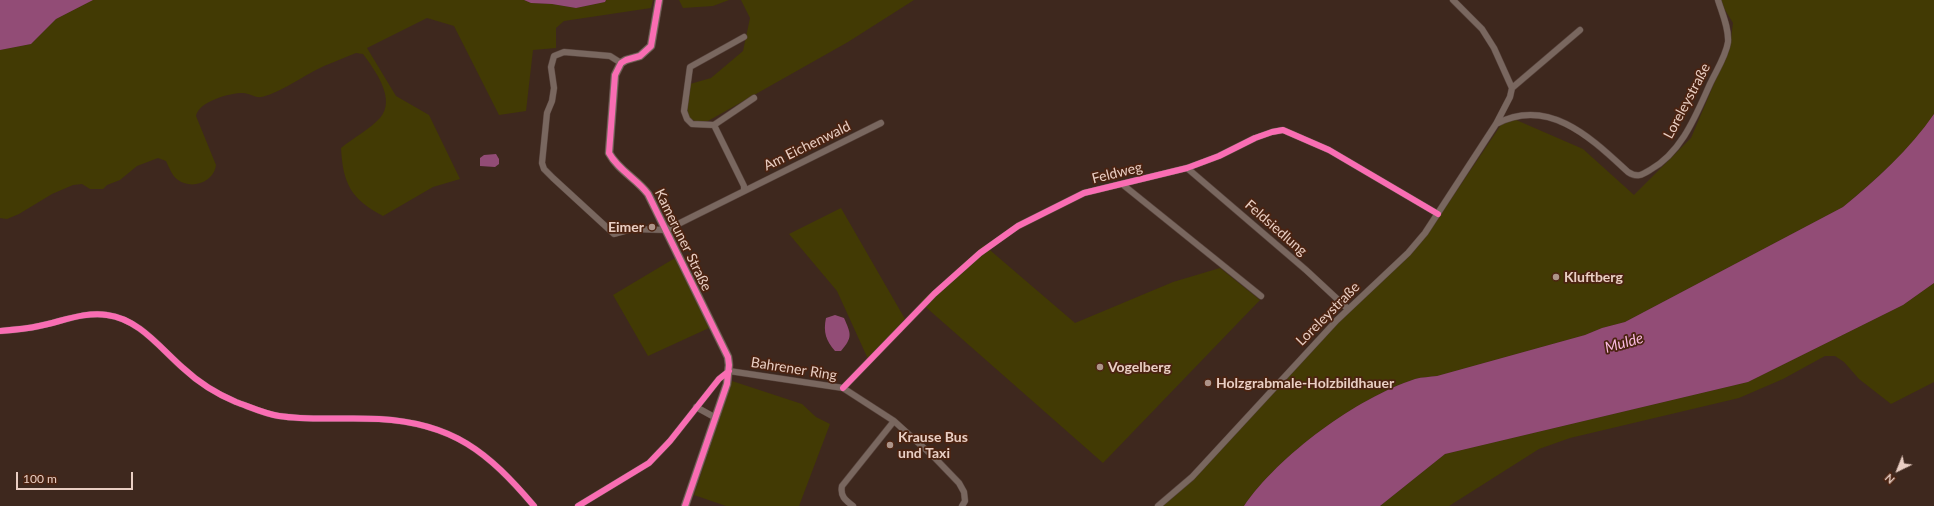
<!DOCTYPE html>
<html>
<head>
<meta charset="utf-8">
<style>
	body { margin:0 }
	#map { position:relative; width:1934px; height:506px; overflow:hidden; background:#3e281e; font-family:Lato,sans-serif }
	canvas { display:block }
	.north { position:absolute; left:1878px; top:450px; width:40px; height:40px; -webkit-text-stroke:3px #4b2311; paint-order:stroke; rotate:223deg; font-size:11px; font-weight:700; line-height:16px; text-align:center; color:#e9cec3 }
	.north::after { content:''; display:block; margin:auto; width:14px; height:18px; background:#e9cec3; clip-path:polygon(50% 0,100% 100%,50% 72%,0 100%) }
	.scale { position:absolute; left:16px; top:472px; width:117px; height:18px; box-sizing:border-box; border:2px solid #e9cec3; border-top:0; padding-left:5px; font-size:12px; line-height:14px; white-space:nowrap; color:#e9cec3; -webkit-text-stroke:3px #4b2311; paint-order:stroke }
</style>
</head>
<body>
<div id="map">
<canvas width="1934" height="506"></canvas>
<div class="north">N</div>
<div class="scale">100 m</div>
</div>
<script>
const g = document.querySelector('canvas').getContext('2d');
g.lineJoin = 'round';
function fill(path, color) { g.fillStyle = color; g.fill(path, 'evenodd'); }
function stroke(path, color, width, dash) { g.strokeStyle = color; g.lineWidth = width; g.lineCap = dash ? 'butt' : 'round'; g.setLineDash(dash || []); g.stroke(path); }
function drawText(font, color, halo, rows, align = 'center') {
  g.font = font + ' Lato,sans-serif'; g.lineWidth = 3.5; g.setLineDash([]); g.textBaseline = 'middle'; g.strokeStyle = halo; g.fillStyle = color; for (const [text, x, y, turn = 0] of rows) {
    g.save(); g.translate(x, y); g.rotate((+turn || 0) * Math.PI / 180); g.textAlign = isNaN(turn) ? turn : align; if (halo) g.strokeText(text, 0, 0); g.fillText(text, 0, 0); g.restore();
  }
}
const green = new Path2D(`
	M93,0H524L531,3L552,4L576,8L605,2L606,0H653L651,8L564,21L556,28V48L533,50L526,111L499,115L454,26L427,18L367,48L396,96L429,115L460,179L433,187L383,216C351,199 343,184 341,148C353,138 370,129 380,118C397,99 374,69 363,54L356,53C342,59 327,64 314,71C301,78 275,95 261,97C255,98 249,93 243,93C230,93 199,101 196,116L216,165C214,182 192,190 178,180C172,176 169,167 166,161L158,158L137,166L120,180L107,185L103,189H90L82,184L73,185L52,194L19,214L7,219L0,218V50L31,44L56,19Z
	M679,0H729L713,6L683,8Z
	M741,0H914L848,42L708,121H695L689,118L687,109L690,84L711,78L743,51L750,18Z
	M1719,0H1934V114C1910,150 1875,180 1843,207L1625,322L1602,328L1585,335L1437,376C1430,377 1422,377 1415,379C1357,398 1279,455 1244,506H1158L1189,482L1348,306L1435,223L1507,116L1583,149L1634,195L1691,138L1730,46L1733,23Z
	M841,208L905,319L868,359L837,291L789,234Z
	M984,245L1075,323L1173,282L1220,268L1260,300L1103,463L920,302Z
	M675,258L709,328L648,356L613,295Z
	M1934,283V382L1891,404L1859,379L1844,362L1835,356H1825L1783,379L1739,398L1570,438L1539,449L1449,506H1380L1445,454L1748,382L1903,305Z
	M732,381L802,404L816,417L830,424L799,506H726L694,495Z`);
const water = new Path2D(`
	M0,0H93L56,19L31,44L0,50Z
	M524,0H606L605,2L576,8L552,4L531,3Z
	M1934,114V283L1903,305L1748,382L1445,454L1380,506H1244C1279,455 1357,398 1415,379C1422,377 1430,377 1437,376L1585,335L1602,328L1625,322L1843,207C1876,180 1910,149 1934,114Z
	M496,154L499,159V164L495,167L480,166V158L484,155Z
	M835,315L844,318C851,334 853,337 841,351H835C826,341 823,332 826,318Z`);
const minor = new Path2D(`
	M744,37L690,67L684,111L687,119L692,124L714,125L754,98
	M621,63L610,56L564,52L554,56L551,67L554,88L552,101L547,113L542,163L544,169L553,178L614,234L632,229L666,230L881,123
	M1512,88L1580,30
	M1496,124C1549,96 1592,139 1628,172C1637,178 1642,175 1650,170C1682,152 1696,115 1710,84C1716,71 1726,56 1728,42C1729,28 1722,13 1718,0
	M714,125L744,186V191
	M1187,168L1306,270L1348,309
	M1122,184L1261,296
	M0,331C13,330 26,329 39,326C60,322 86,311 107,315C139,319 160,348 183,368C198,382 217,394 236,402C250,407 265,414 279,416C312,421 346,417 379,419C453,423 488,452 534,506
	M843,388L934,294L980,253L1018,226L1084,193L1187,168L1219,156L1255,138L1272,132L1283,130L1329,150L1438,214
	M696,407L716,418
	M578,506L649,463L670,441L719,379L729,371L843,388L894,421L935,458L959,483L964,492L965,501L962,506
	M853,506C845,500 840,496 842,486L894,421
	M1158,506L1192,477L1337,320L1408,253L1425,233L1496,124L1510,97L1512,88L1494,48L1482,29L1453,0`);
const tertiary = new Path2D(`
	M659,0L651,46L640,56L626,60L621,63L615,75L609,153C618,170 637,179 648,194L728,357L729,365L727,384L685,506`);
const cycleway = new Path2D(`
	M659,0L651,46L640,56L626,60L621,63L615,75L609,153C618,170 637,179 648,194L728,357L729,365L727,384L685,506
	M0,331C13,330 26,329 39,326C60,322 86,311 107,315C139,319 160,348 183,368C198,382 217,394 236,402C250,407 265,414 279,416C312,421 346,417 379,419C453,423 488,452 534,506
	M843,388L934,294L980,253L1018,226L1084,193L1187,168L1219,156L1255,138L1272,132L1283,130L1329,150L1438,214
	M578,506L649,463L670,441L719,379L729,371`);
const markers = [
	[652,227,4,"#ad9489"],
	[1556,277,4,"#ad9489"],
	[1100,367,4,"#ad9489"],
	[1208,383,4,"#ad9489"],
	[890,445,4,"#ad9489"]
];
const streetNames = [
	["Loreleystraße",1687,101,-62],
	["Am Eichenwald",807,146,-26],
	["Feldweg",1117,173,-14],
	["Feldsiedlung",1276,228,41],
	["Kameruner Straße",683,240,64],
	["Loreleystraße",1328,314,-45],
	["Bahrener Ring",794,369,9]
];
const poiNames = [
	["Eimer",644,227,"right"],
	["Kluftberg",1564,277],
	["Vogelberg",1108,367],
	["Holzgrabmale-Holzbildhauer",1216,383],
	["Krause Bus",898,437],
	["und Taxi",898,453]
];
const waterNames = [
	["Mulde",1624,343,-16]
];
fill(green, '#423a04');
fill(water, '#924c76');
stroke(minor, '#57433c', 7);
stroke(tertiary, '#57433c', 9);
stroke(minor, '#79675f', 6);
stroke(tertiary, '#79675f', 8);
stroke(cycleway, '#f96db3', 6);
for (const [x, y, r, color] of markers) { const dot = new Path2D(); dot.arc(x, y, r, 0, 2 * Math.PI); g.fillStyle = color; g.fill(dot); stroke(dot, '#4b2311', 1.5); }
drawText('14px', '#e9cec3', '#4b2311', streetNames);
drawText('bold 14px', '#e9cec3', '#4b2311', poiNames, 'left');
drawText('italic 15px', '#f9b9df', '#4b2311', waterNames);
</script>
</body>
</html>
